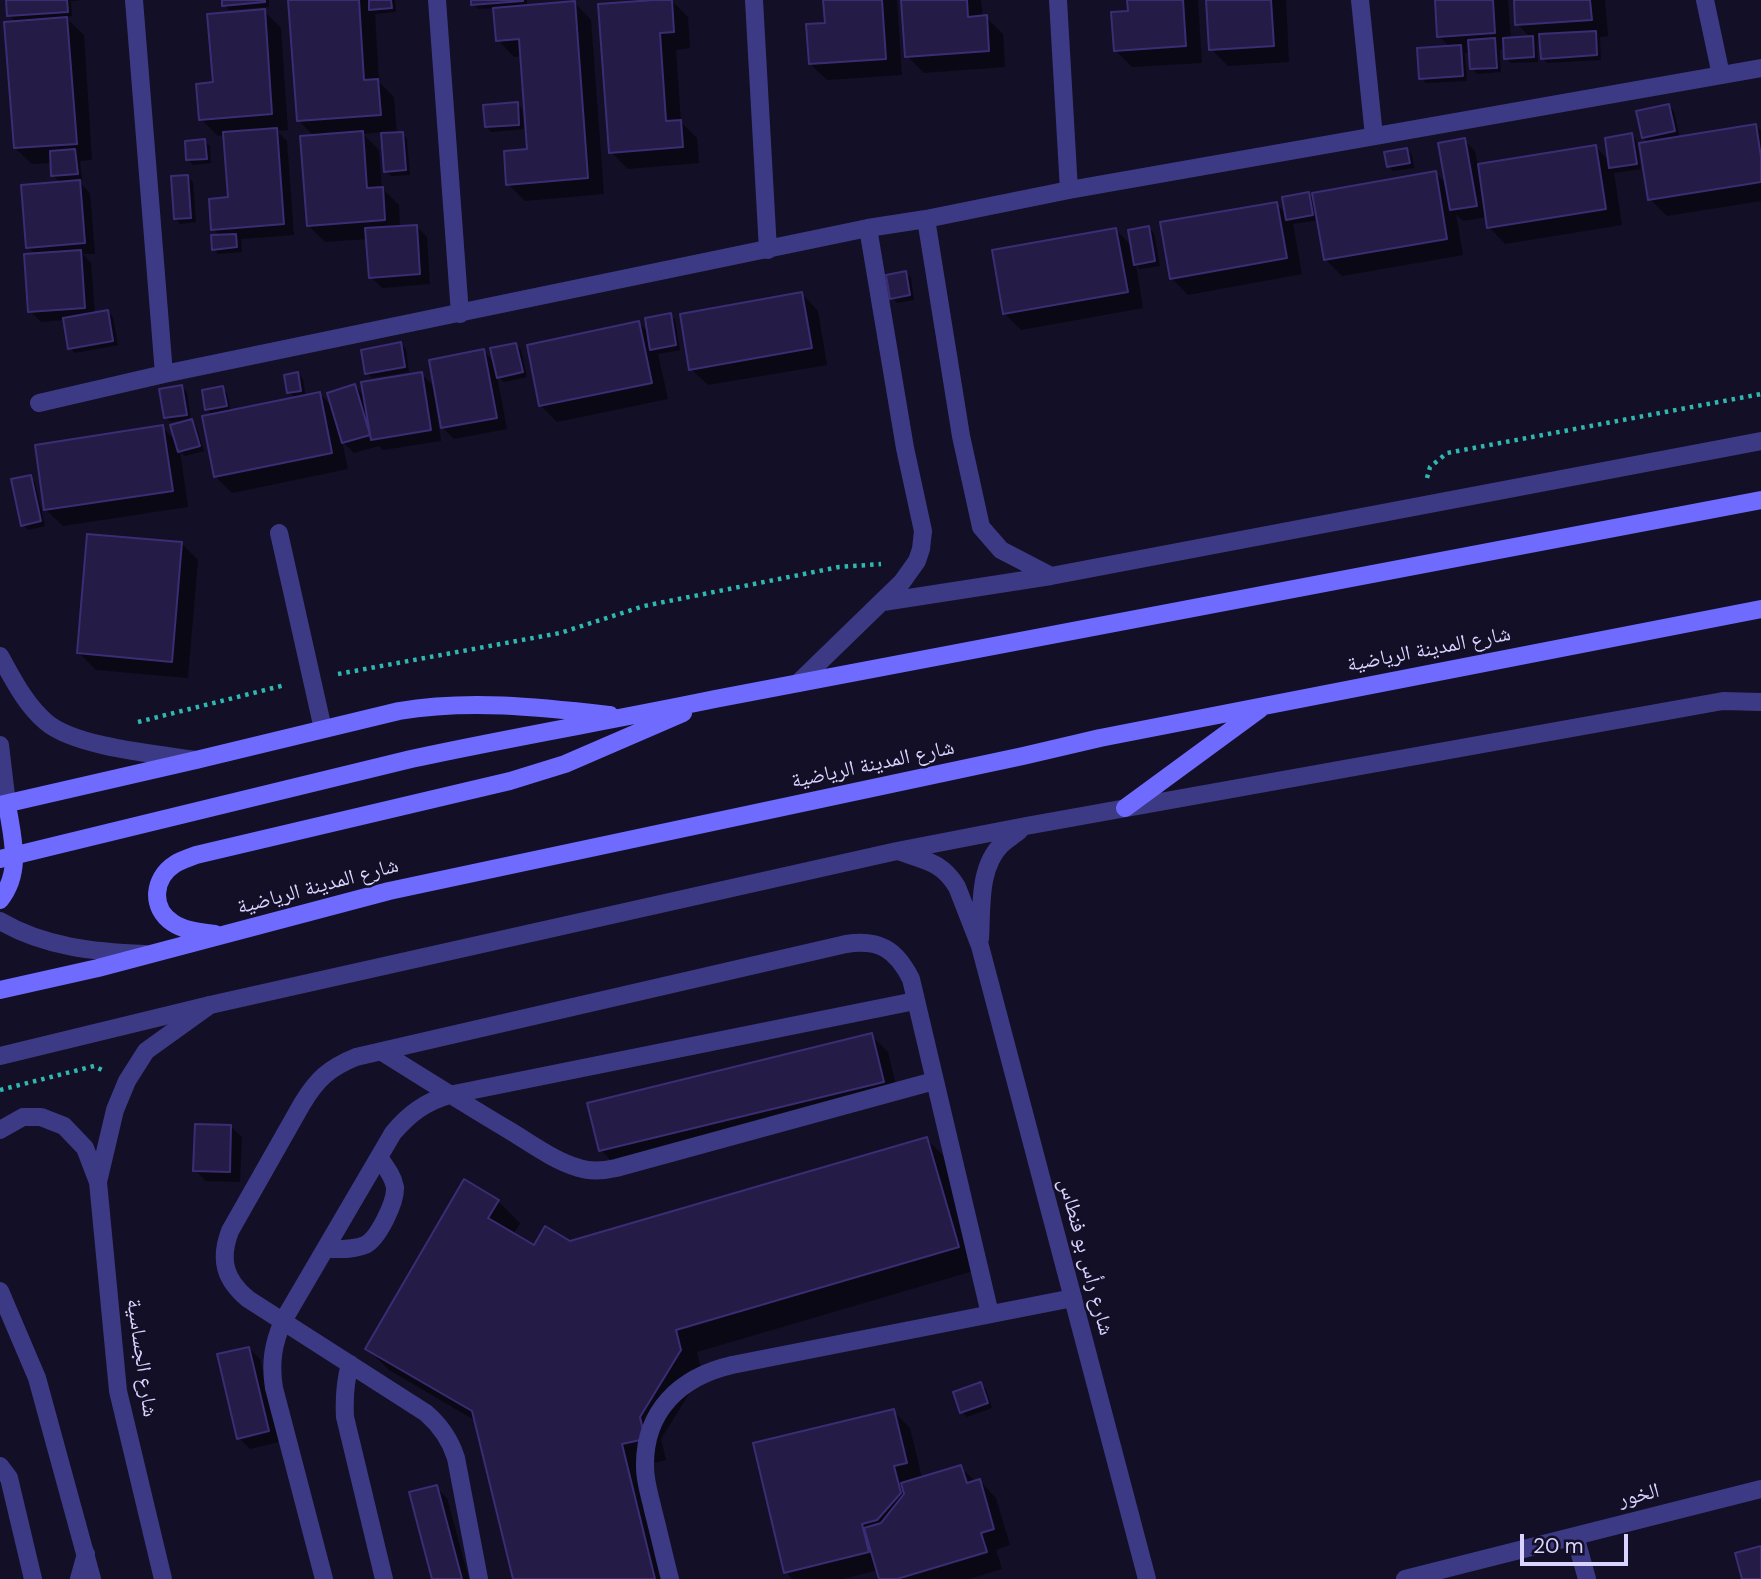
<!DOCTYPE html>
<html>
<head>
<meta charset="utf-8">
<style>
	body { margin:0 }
	#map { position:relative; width:1761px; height:1579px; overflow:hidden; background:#130f26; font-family:"DM Sans",sans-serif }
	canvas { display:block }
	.scale { position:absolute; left:1520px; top:1534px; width:108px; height:32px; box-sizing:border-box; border:4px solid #d9d4ff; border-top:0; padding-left:9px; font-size:21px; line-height:24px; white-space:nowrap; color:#d9d4ff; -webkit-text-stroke:5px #130f26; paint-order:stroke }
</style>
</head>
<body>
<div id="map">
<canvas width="1761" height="1579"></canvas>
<div class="scale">20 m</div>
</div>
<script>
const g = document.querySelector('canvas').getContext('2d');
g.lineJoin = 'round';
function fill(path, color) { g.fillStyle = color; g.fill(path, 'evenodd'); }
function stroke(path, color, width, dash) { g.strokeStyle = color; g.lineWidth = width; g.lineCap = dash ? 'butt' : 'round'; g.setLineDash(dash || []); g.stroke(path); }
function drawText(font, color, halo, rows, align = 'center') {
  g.font = font + ' "DM Sans","Noto Naskh Arabic",sans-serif'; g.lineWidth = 5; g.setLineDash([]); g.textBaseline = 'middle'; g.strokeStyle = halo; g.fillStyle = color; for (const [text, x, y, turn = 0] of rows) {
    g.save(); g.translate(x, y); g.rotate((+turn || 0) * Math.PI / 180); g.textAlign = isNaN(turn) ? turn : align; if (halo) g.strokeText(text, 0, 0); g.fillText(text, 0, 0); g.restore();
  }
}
const shadow = new Path2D(`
	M7,0H82L71,1L72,16L65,17L84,35L92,160L80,161L82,179H76L90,193L95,254H83L91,263L95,314L108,312L113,317L118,345L75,353L70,348L65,320L41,322L30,311L36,255L28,247L61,183L53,175L52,163L32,164L15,148L16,23L9,15Z
	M224,0H269V7L229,10L224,5Z
	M289,0H395L396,12L375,14L379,82L394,97L397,134L402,133L407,139L410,175L391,176L385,171L383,132L363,134L379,150L382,188L399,205L400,228L416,226L427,237L430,284L382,288L371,277L368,239L325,242L308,225L315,137L298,120Z
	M473,0H527V7L575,3L591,20L604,194L525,201L508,184L529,150L522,56L514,57L498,40L495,8L478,9L473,4Z
	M657,0H671L688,17L690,48L676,50L681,122L697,138L699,163L628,169L611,152Z
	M825,0H897L902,75L827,80L810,64L826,25Z
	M903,0H981L983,17H986L1003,34L1005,67L924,73L907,56Z
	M1129,0H1198L1202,63L1132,67L1115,50L1130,12Z
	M1208,0H1286L1289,62L1228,66L1211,49Z
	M1437,0H1508L1511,39L1531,38L1517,24L1516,0H1605L1608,36L1600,37L1601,60L1547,63L1542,58L1541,40L1537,41L1538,62L1511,63L1506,58V50H1500L1501,72L1477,74L1472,69L1471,52L1465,53L1467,81L1426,83L1421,78L1450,47L1439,36Z
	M264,11L281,28L288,130L277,131L287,141L294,235L241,239L242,252L218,254L213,249L221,237L213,229L230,199L225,135L218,136L201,119L214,84Z
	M517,104L522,109L524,129L491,132L486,127Z
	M1669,106L1674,111L1680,138L1756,126L1761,131V201L1667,216L1650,199L1649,143L1643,137Z
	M1631,135L1636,140L1641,169L1614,173L1622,225L1505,244L1489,227L1487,217L1463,221L1456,214L1463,255L1342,276L1326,260L1319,220L1293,224L1302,274L1188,295L1171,278L1276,204L1287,214L1308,194L1316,201L1435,173L1448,185L1464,140L1475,151L1478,166L1596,147L1610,162Z
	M204,141L210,146L211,163L193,165L188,160Z
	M1407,149L1412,155L1414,168L1393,171L1388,166Z
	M188,177L193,182L196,222L180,224L175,218Z
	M1149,228L1154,233L1160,266L1140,269L1136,265L1143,308L1021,330L1004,313L1116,230L1132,246Z
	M906,273L911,278L914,300L897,303L892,298Z
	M802,294L818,311L827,365L708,385L691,369Z
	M670,315L675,320L680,350L658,354L668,399L557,422L541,406L639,323L650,334Z
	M401,344L406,349L409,372L372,378L367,373Z
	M516,345L521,350L527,377L504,382L497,376L507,429L454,439L443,428L439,407H436L441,441L383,450L379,446L354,453L342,441L348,469L232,493L215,476L213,416L207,409L222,388L227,393L231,412L296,399L289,392L298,374L303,379L306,397L320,394L333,407L355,386L365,397L421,374L436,388L484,351L495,363Z
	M182,387L187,392L191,421L196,426L204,451L185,456L180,451L188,507L63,526L46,510L162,427L177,442L186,423L185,420L171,422L165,417Z
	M30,476L35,482L45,526L28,530L23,525Z
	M181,543L198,560L188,678L96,670L79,653Z
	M871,1035L888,1052L899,1098L617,1167L601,1150Z
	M230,1126L242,1137L240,1182L206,1181L195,1170Z
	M926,1139L949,1161L980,1269L697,1352L702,1373L661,1439L666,1460L643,1466L671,1579H514L476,1421L389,1370L367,1348L498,1201L520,1223L513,1235L535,1248L570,1243Z
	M249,1348L260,1359L279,1442L250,1449L239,1438Z
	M981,1384L986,1389L992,1408L967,1417L962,1412Z
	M893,1411L910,1428L922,1478L960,1467L976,1482L980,1481L996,1498L1010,1545L996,1550L1002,1569L969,1579H881L878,1570L843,1579H792L786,1572Z
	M436,1487L447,1498L469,1579H433Z`);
const building = new Path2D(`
	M6,0H67L68,12L7,16Z
	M222,0H265V2L222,6Z
	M288,0H359L364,80L378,79L381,115L297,121Z
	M369,0H391L392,8L369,10Z
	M471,0H523V1L471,5Z
	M654,0H672L674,32L660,33L666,121L681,120L683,147L609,153L598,4Z
	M823,0H882L886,59L809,64L806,24L825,23Z
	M901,0H967L968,17L987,15L989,51L905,57Z
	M1127,0H1183L1186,46L1114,51L1111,12L1128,11Z
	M1206,0H1271L1274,46L1209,50Z
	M1435,0H1493L1495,33L1437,37Z
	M1514,0H1590L1592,20L1515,25Z
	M575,1L588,178L506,185L504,151L527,149L519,39L496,41L493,8Z
	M265,9L272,114L199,120L196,84L213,82L207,14Z
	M67,17L77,144L14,148L4,22Z
	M1596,31L1597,55L1541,59L1539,34Z
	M1533,36L1534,57L1504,59L1503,38Z
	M1495,38L1497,68L1470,69L1468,40Z
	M1461,45L1463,76L1419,79L1417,48Z
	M518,102L519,125L485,127L483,105Z
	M1669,104L1675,131L1642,138L1636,111Z
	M1756,124L1761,157V182L1648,200L1639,143Z
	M277,128L284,224L211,230L209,199L228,197L223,132Z
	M363,131L367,188L383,187L385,220L307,226L300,136Z
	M403,132L406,170L384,172L381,133Z
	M1632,133L1637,164L1609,168L1605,138Z
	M1465,138L1477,206L1450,210L1438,143Z
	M205,139L207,159L186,160L185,141Z
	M1596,145L1606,209L1487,228L1478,164Z
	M1407,148L1410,163L1387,167L1384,152Z
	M75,149L78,174L51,176L50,151Z
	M1436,171L1447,239L1324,260L1312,193Z
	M188,175L191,218L174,219L171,176Z
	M80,180L85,243L26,248L21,185Z
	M1309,192L1313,215L1286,220L1282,197Z
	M1277,202L1287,258L1170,279L1160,222Z
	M417,225L420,274L369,278L365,228Z
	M1149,226L1155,261L1134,265L1128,230Z
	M1116,228L1128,292L1003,314L992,250Z
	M236,234L237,247L212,250L211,235Z
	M81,250L85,308L28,312L24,254Z
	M906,271L910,295L890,299L886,275Z
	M802,292L812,348L689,370L680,314Z
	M108,310L113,341L68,349L63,318Z
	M671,313L676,345L650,350L645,318Z
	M639,321L652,383L539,406L527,345Z
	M401,342L405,367L365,374L361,350Z
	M516,343L523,372L497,378L490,348Z
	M484,349L497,418L441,428L429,360Z
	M298,372L301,391L287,393L284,375Z
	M422,372L431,430L371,440L361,382Z
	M355,384L370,435L342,443L327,393Z
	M182,385L187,415L164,418L159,389Z
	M223,386L227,406L205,410L202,390Z
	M320,392L332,453L214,477L202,416Z
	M192,419L200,446L178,452L170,425Z
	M163,425L173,491L44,510L35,445Z
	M31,475L41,521L21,526L11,479Z
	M87,534L182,542L172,662L77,653Z
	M872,1033L884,1082L599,1151L587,1103Z
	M195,1124L231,1125L230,1172L193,1171Z
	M927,1137L959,1247L676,1330L681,1350L640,1417L645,1439L622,1444L655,1579H513L472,1411L365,1349L464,1179L499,1200L488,1218L534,1245L545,1226L570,1241Z
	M249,1347L269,1431L237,1439L217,1354Z
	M981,1382L988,1403L960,1413L953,1392Z
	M894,1409L907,1463L894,1466L901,1493L877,1520L862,1524L869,1552L784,1573L753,1443Z
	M961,1465L967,1483L980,1479L994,1529L981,1533L987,1552L897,1579H879L864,1528L881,1523L904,1494L901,1483Z
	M437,1485L462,1579H432L409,1492Z
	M1761,1546V1579H1742L1735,1553Z`);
const path = new Path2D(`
	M1427,478L1430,467L1447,453L1761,394
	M338,674L560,633L644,606L839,567L881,564
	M138,722L285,685
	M0,1090L94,1066L104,1071`);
const service = new Path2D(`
	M279,533L323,729
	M382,1052C425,1079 468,1106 512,1132C533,1145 555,1161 579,1168C591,1172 603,1171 616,1168L934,1081
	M325,1249C338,1249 353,1250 365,1245C378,1239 396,1202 395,1187C393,1176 385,1166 379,1157
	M350,1364C345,1382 344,1398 345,1417L384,1579
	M0,1466L9,1478L33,1579
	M324,1579L274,1388C270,1363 273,1344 283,1321L393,1133C409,1114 425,1102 449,1095L915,1001
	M479,1579L456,1458C450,1439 441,1426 426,1413L248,1299C225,1280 219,1260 230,1231L302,1104C317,1079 329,1068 356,1057L846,944C879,939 896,949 911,979L990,1314
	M670,1579C664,1556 659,1533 653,1510C650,1496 645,1482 645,1467C644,1411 680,1377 732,1365L1073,1298`);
const minor = new Path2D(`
	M134,0L164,374
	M437,0L460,314
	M754,0L768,250
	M1058,0L1069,190
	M1360,0L1374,136
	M1705,0L1721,75
	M926,219L961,436L981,527L1001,550L1051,576
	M39,403L164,374L868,228L926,219L1069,190L1761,68
	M883,602L1051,576L1761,441
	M798,683L902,582L917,561L921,549L923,531L905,448L868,228
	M901,852C926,861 942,862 957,887L980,946L1147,1579
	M980,939C982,908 978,867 1002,844C1008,839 1014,835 1020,830
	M0,1056L210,1005L897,851L1026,826L1723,701L1761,702
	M1575,1536L1587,1579
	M79,1579L86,1554
	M1405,1579L1761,1489`);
const tertiary = new Path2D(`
	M0,656C13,679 25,704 46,722C75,747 156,754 196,760
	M0,745L7,804
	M0,921C44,947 95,952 145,954
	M0,1130L23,1117H41L64,1126L85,1148L98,1182L118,1391L163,1579
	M98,1182L115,1110L127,1081L146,1051L210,1005
	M0,1291L37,1378L92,1579`);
const secondary = new Path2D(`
	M0,805L196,760L399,711C469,699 539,707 610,715
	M1125,808L1260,709
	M0,859L411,759C512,737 614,720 715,699L1761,500
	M0,900C23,871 12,837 7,804
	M215,934C201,932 185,931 173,923C150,908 153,878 175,864C181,860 189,858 196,855L510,781L565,764L683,713
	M0,990L98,968L389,891L1023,756L1100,738L1761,609`);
const streetNames = [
	["شارع المدينة الرياضية",1429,650,-11],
	["شارع المدينة الرياضية",873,765,-12],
	["شارع المدينة الرياضية",318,887,-15],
	["شارع رأس بو فنطاس",1085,1257,75],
	["شارع الجساسية",141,1358,82],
	["الخور",1639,1496,-14]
];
fill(shadow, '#0007');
fill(building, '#241b47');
stroke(building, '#3b2d73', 2);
stroke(path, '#2fb8b0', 4.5, [3.5, 5]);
stroke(service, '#3d3a85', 18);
stroke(minor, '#3d3a85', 18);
stroke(tertiary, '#3d3a85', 18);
stroke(secondary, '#6f6bff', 18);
drawText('21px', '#d9d4ff', '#130f26', streetNames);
</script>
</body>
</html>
